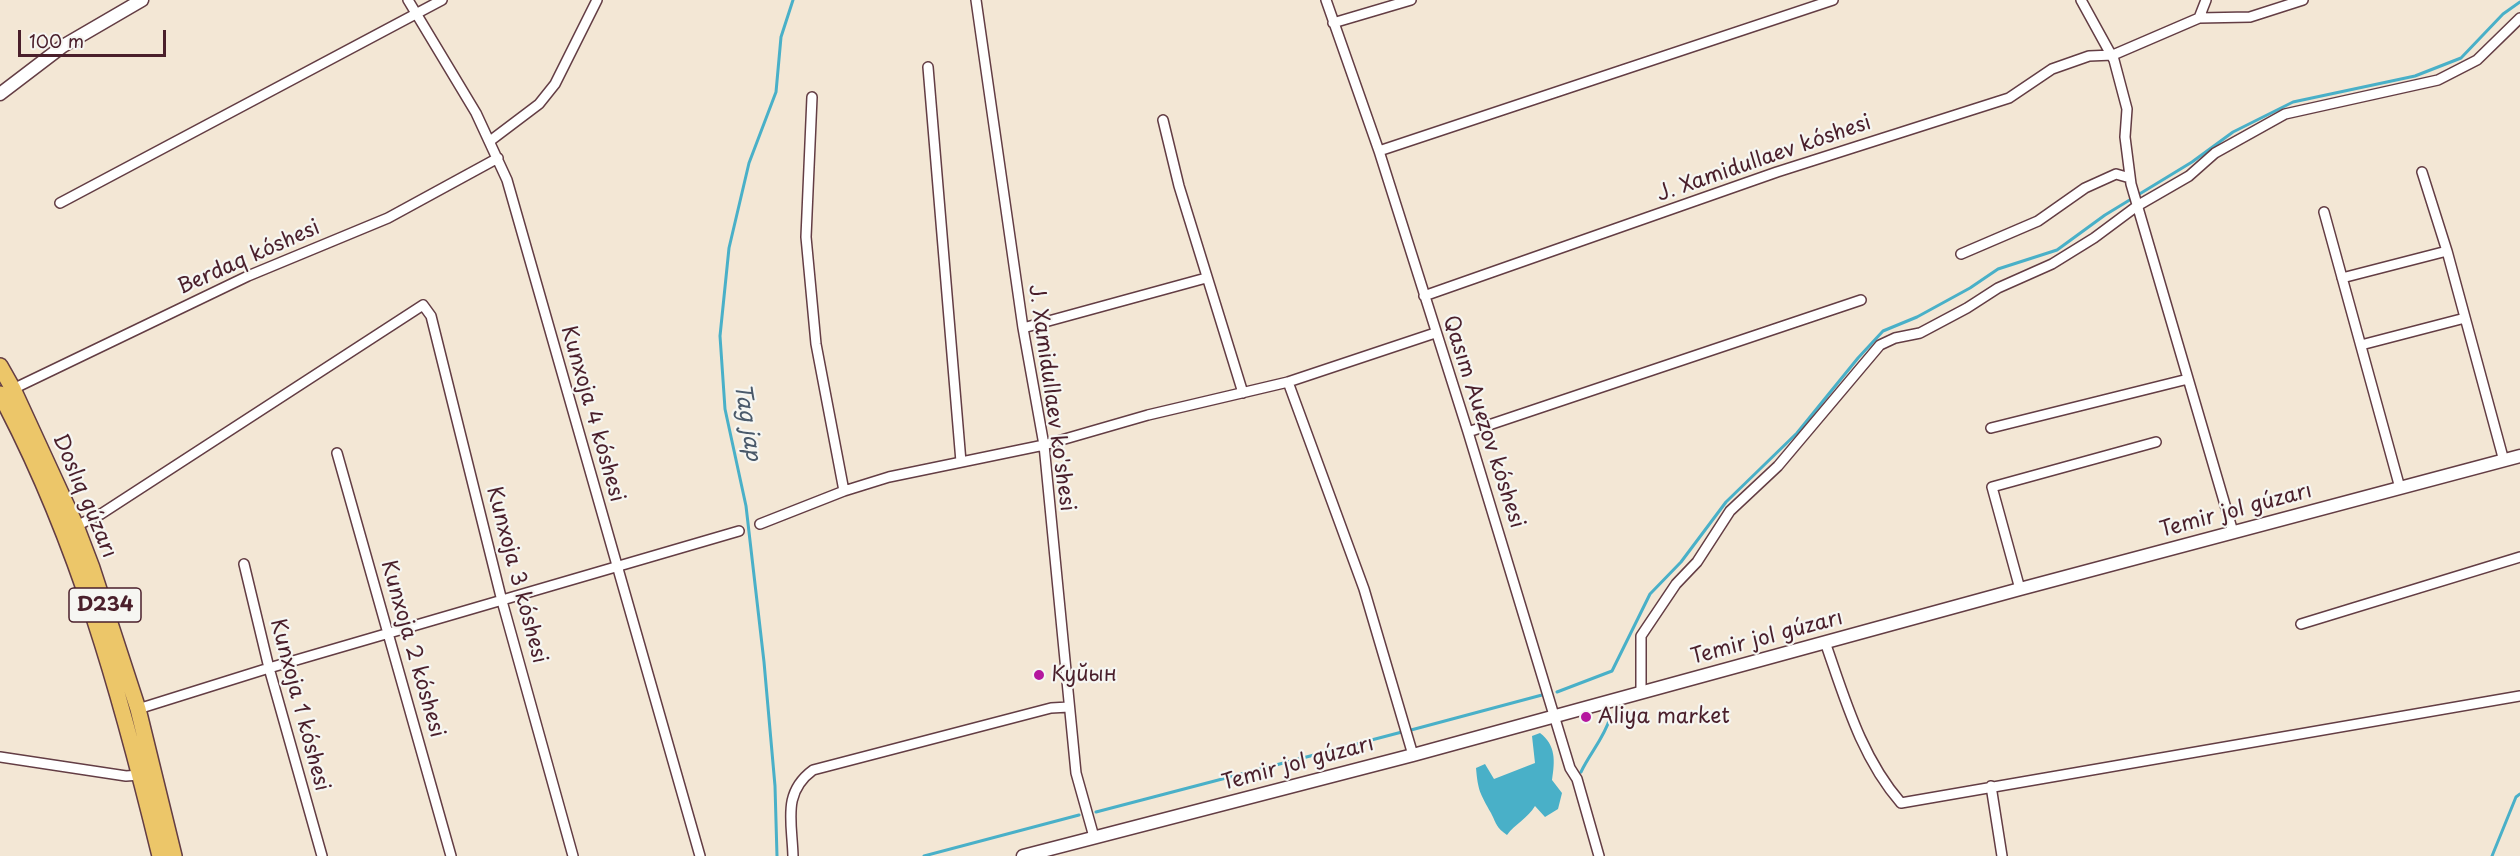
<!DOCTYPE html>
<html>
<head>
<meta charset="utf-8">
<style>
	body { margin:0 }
	#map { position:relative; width:2520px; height:856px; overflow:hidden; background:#f3e7d5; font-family:"Playpen Sans",sans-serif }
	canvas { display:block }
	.scale { position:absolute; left:18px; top:30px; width:148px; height:27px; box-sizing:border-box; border:3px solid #4a1f2b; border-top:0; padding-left:8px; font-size:18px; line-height:21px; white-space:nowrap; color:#4a1f2b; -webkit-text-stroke:4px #f6f6f2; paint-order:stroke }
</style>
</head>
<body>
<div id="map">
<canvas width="2520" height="856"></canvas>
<div class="scale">100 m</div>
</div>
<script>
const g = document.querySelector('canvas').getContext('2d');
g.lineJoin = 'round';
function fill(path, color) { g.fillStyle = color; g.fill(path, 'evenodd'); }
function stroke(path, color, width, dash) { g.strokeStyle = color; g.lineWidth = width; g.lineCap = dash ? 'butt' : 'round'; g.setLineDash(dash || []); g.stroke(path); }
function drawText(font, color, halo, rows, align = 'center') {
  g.font = font + ' "Playpen Sans",sans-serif'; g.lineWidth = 4.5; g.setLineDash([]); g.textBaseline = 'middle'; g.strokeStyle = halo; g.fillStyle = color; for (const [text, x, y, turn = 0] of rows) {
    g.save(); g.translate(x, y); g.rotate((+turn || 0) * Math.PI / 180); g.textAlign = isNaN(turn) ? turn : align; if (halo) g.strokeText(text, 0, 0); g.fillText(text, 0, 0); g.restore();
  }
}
const water = new Path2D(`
	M1540,733C1556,745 1555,761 1552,780L1562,793L1558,809L1545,817L1535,806C1528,818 1515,824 1507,835C1496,827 1497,825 1491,813C1480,793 1478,791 1476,768L1485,764L1494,779L1535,763L1532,736Z`);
const stream = new Path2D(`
	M1557,692L1612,671L1650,594L1681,562L1726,502L1797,433L1858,358L1883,331L1917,317L1970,288L1998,269L2057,250L2105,215L2192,162L2233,132L2293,102L2415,76L2461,58L2503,14L2520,2
	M1411,730L1542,695
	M1581,772C1590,753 1604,738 1610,718
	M1096,812L1402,732
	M777,856L775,786L764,662L746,506L725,409L720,336L729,248L749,163L776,92L781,37L793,0
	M924,856L1079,815
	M2492,856L2516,797L2520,794`);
const minor = new Path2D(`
	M408,0L476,113L507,180L700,856
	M976,0L1023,328L1044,445L1076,773L1094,837
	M1326,0L1379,151L1468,432L1570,768L1577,779L1599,856
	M2081,0L2114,60L2127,109L2125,137L2131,184L2233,532
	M2199,18L2250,17L2303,0
	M1333,23L1411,0
	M928,67L961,462
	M812,97L806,237L816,344L844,491
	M1163,120L1179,186L1243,393
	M490,141L539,104L555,84L597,0
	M1379,151L1833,0
	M2422,172L2447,251L2504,461
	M60,203L442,0
	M2324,212L2400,488
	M1961,254L2038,221L2085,188L2116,174L2130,178
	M2342,278L2447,251
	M1424,296L1777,172L2009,98L2052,69L2089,56L2113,55L2199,18L2206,0
	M1023,328L1206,278
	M2361,345L2465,318
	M1288,382L1364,589L1413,755
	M13,389L248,276L388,218L498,158
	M1991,428L2188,379
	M1468,432L1861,300
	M337,453L451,856
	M760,524L844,491L889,477L1044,445L1148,415L1288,382L1435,333
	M76,526L101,514L423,305L431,316L502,601L573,856
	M244,564L269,668L322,856
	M2020,589L1992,487L2156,442
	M2301,624L2520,557
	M1825,642C1845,699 1861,757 1901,803L2520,696
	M1641,693V636L1676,584L1697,562L1730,511L1778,466L1880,345L1895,338L1920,333L1967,308L1998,288L2052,264L2094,238L2137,206L2189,176L2215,153L2285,114L2438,80L2477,60L2520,18
	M138,709L269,668L739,531
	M0,757L126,776L140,775
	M1991,786L2002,856
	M793,856C792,821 782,793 813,770L1051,708L1069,707`);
const tertiary = new Path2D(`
	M0,94L63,46L142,0
	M1023,856L1413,755L2020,589L2520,456`);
const primary = new Path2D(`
	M0,366L13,389L76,526L92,568L138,709L174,856
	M0,394C78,540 121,696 160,856`);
const markers = [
	[1039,675,6,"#b5179e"],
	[1586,717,6,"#b5179e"]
];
const shields = [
	[105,605,72]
];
const shieldNames = [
	["D234",105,605]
];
const streetNames = [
	["J. Xamidullaev kóshesi",1764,159,-19],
	["Berdaq kóshesi",249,258,-24],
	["J. Xamidullaev ko'shesi",1051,398,82],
	["Kunxoja 4 kóshesi",592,414,74],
	["Qasım Auezov kóshesi",1483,422,72],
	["Doslıq gúzarı",84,496,67],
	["Temir jol gúzarı",2236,511,-15],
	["Kunxoja 3 kóshesi",516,575,75],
	["Temir jol gúzarı",1767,638,-15],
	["Kunxoja 2 kóshesi",412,649,74],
	["Kunxoja 1 kóshesi",299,705,75],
	["Temir jol gúzarı",1298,764,-15]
];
const poiNames = [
	["Куйын",1051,675],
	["Aliya market",1598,717]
];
const waterNames = [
	["Tag jap",747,422,81]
];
fill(water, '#49b0c8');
stroke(stream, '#49b0c8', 3);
stroke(minor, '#633d44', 12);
stroke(tertiary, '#633d44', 15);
stroke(primary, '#633d44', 18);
stroke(minor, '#fff', 9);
stroke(tertiary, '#fff', 12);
stroke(primary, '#ecc669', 15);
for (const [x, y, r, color] of markers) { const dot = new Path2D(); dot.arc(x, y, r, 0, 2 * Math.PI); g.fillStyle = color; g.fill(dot); stroke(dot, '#f6f6f2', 2); }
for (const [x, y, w] of shields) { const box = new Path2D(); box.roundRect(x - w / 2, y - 17, w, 34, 4.5); g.fillStyle = '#f6f6f2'; g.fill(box); stroke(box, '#4a1f2b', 1.5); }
drawText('bold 20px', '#4a1f2b', null, shieldNames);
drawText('21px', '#4a1f2b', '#f6f6f2', streetNames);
drawText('21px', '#4a1f2b', '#f6f6f2', poiNames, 'left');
drawText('italic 22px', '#4a596a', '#f6f6f2', waterNames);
</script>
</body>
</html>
